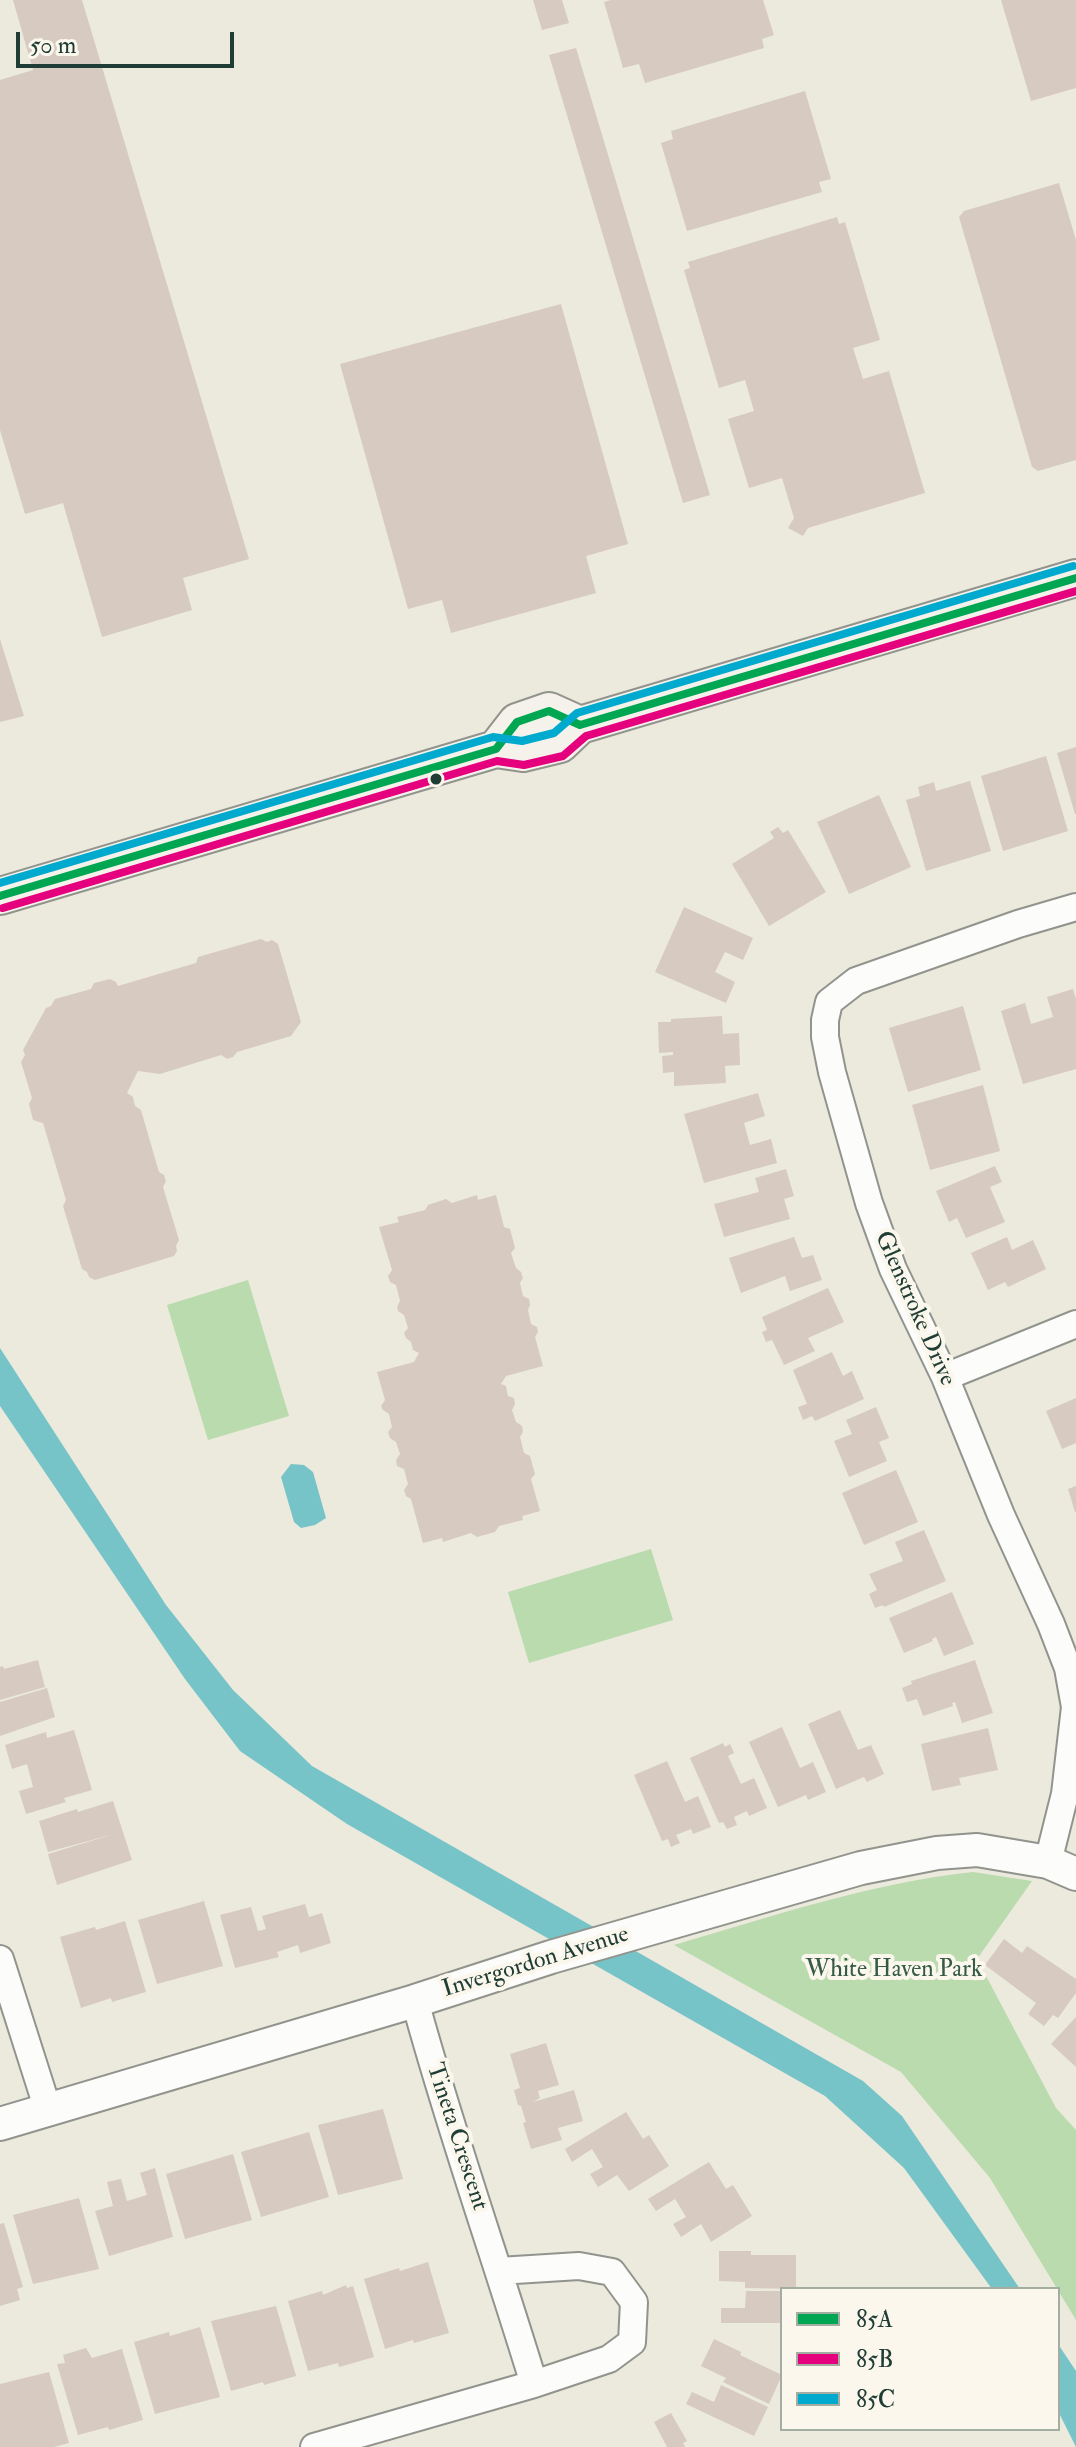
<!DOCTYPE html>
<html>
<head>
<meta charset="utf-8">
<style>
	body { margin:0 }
	#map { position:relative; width:1076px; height:2447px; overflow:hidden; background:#ece9dd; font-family:"IM FELL Double Pica",serif }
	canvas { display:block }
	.legend { position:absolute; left:780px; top:2287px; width:280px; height:144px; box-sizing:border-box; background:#fbf7ec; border:2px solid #a3ada2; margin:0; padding:10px 14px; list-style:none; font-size:24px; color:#1f3d34 }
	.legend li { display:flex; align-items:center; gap:16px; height:40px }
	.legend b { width:40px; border:2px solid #a3ada2 }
	.scale { position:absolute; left:16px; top:32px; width:218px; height:36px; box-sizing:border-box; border:4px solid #1f3d34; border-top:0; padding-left:10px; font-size:24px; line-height:28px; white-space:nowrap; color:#1f3d34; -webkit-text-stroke:6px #fbf7ec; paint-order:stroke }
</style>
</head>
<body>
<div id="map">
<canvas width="1076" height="2447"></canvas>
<ul class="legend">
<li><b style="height:10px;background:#00a651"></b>85A</li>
<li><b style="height:10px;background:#e5007d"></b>85B</li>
<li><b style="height:10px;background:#00a9ce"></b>85C</li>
</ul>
<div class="scale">50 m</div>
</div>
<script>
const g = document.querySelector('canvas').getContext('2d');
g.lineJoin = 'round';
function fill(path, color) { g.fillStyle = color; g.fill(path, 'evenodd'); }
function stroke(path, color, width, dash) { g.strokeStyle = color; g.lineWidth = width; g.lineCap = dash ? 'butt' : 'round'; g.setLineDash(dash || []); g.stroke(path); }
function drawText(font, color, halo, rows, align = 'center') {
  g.font = font + ' "IM FELL Double Pica",serif'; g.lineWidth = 8; g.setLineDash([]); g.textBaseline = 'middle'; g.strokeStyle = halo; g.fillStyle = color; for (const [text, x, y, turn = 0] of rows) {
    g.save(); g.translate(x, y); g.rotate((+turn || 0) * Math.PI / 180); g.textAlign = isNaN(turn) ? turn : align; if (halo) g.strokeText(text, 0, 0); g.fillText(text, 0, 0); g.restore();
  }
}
const green = new Path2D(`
	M248,1280L289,1416L208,1440L167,1305Z
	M651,1549L673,1620L529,1663L508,1592Z
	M973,1872L1032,1881L977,1959L1056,2108L1076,2130V2320L990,2178L901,2072L674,1945C773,1916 871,1883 973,1872Z`);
const water = new Path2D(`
	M0,1348L166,1605L233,1690L312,1766L863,2081L902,2116L1020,2289H992L904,2168L825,2096L347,1824L240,1751L185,1679L0,1406Z
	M291,1464L304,1465L313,1472L326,1518L315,1525L301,1528L294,1522L281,1477Z
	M1058,2344L1076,2371V2447L1058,2411Z`);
const building = new Path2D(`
	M13,0H82L249,559L183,578L192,610L102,637L63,503L25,514L0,430V80L33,70Z
	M533,0H562L569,23L542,30Z
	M611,0H763L774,35L762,39L764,48L645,83L639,64L623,68L604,2Z
	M1001,0H1076V88L1031,101Z
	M576,48L710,495L683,503L549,55Z
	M805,91L831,179L819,182L822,192L687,231L661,143L673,139L671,131Z
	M1059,183L1076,240V460L1038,471L1032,467L959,217L964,211Z
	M837,217L839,224L845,222L880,340L853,348L863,379L889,371L925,493L808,528L803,536L788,528L794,518L782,478L749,488L728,419L754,411L745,380L719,388L684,270L690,268L688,262Z
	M561,304L628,544L586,556L596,593L451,633L442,600L408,609L340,364Z
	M0,639L24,716L0,722Z
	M1076,747V814H1075L1057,753Z
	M1046,756L1068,831L1003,851L981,776Z
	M970,781L991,851L926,871L906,800L920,796L918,787L934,782L936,791Z
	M879,795L911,867L849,894L817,822Z
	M778,827L783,833L788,830L826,892L769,926L732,864L774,838L770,832Z
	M684,907L753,938L743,960L725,952L715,972L735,982L726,1003L655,972Z
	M261,939L267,942L272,940L278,944L301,1022L291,1036L237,1052L233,1057L227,1059L221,1055L160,1074L138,1071L127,1093L133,1097L135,1106L141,1110L159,1172L164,1175L166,1181L163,1187L179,1240L176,1246L177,1251L174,1256L95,1280L89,1277L87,1272L82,1269L63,1206L66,1200L43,1123L33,1120L29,1104L32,1098L21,1062L25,1055L23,1050L46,1008L51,1006L55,999L91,989L94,983L110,979L116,982L118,986L196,963L198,957Z
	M1073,989L1076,999V1069L1023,1084L1001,1011L1025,1003L1031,1024L1053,1017L1047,997Z
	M963,1006L981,1070L908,1092L889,1028Z
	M722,1016L723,1034L739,1033L740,1065L725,1066L726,1083L674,1086V1072L663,1073L662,1056L673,1055V1052L659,1053L658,1022H671V1019Z
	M983,1085L1000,1151L930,1170L912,1105Z
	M758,1093L765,1116L744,1123L750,1145L771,1139L777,1163L704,1183L684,1114Z
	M995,1166L1002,1182L990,1187L1005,1222L966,1238L957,1218L949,1222L936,1191Z
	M786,1169L794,1196L784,1199L790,1219L724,1237L714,1204L759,1192L755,1178Z
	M477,1195L478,1200L496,1195L504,1227L510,1229L515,1248L511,1253L516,1268L521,1272L523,1278L520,1283L523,1296L529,1299L530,1305L528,1310L531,1324L537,1327L538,1332L535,1337L543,1366L506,1376L501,1384L506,1386L508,1396L514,1398L515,1404L512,1410L516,1422L522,1426L523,1432L520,1437L524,1453L530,1456L535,1474L531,1479L540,1511L522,1516L523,1520L499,1526L495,1532L477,1537L471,1533L443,1542L442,1538L423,1543L411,1499L406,1496L404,1490L408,1484L404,1469L397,1466L396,1460L400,1454L396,1442L390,1438L388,1432L392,1427L389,1414L383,1410L381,1406L385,1400L377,1372L414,1362L419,1353L413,1350L411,1342L406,1338L404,1333L408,1328L404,1315L398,1311L397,1307L400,1301L396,1285L390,1282L388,1276L392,1270L379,1227L399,1222L397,1217L425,1210L428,1205L446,1199L452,1203Z
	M794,1237L802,1258L813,1255L822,1280L790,1291L785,1276L741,1293L729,1258Z
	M1007,1237L1012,1250L1033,1240L1046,1269L1008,1287L1005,1282L988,1290L971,1253Z
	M828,1288L844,1322L808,1338L815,1351L784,1365L772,1340L766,1342L762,1332L767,1330L762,1317Z
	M832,1352L843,1376L852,1371L864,1399L815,1421L812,1416L803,1420L798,1407L807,1404L793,1370Z
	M1076,1398V1443L1062,1449L1046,1411Z
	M876,1407L889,1438L879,1442L887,1461L849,1477L834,1441L852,1434L846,1420Z
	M896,1470L918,1522L864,1545L842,1493Z
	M1076,1486V1512H1075L1068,1489Z
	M924,1530L946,1581L884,1607L883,1605L875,1608L869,1594L877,1590L869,1574L903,1561L895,1542Z
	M952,1592L974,1644L944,1656L936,1637L932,1639L933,1641L904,1653L889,1618Z
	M38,1660L45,1687L0,1700V1667L3,1666L4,1669Z
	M975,1660L993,1713L962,1723L955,1702L952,1703L953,1706L923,1716L917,1699L907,1702L902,1688L912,1684L911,1681Z
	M47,1688L55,1717L0,1736V1702Z
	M840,1710L858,1750L871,1745L884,1774L867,1782L864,1777L836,1789L808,1724Z
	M782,1727L800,1768L813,1762L826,1792L808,1800L806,1795L778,1807L749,1742Z
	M988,1728L998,1770L959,1778L961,1785L932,1791L921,1744Z
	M74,1730L92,1790L64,1798L66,1802L26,1814L19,1791L33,1787L27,1764L12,1769L5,1745L46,1732L47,1738Z
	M723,1743L725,1747L730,1744L734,1753L728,1756L741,1784L754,1778L767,1808L749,1816L747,1811L734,1817L737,1825L727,1829L723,1822L719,1823L690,1758Z
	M667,1761L685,1802L698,1796L711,1827L693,1834L691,1829L676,1835L680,1843L671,1847L668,1839L662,1841L634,1775Z
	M113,1801L132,1860L57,1885L48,1854L114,1834L48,1852L39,1821L77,1809L78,1812Z
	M204,1901L223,1966L157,1984L138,1920Z
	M305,1904L309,1917L322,1913L331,1943L300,1953L298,1945L277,1952L279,1957L235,1968L220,1915L251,1907L258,1931L266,1929L262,1916Z
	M125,1921L146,1992L112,2002L111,1998L81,2008L60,1937L95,1927L96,1930Z
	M1004,1939L1022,1953L1027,1946L1076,1979V1993L1058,2018L1053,2015L1044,2026L1028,2014L1036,2003L985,1965Z
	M1076,2017V2067L1051,2044Z
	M546,2043L559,2085L538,2091L540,2098L533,2102L574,2090L583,2121L558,2128L562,2140L531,2149L523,2123L526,2122L521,2106L518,2105L514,2090L520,2088L510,2054Z
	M383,2109L403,2179L338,2195L318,2125Z
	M626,2112L643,2139L649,2135L669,2166L629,2191L617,2175L598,2187L590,2174L603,2167L592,2149L572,2162L565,2149Z
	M309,2132L329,2197L261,2217L241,2152Z
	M233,2154L252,2220L185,2239L166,2174Z
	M709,2162L726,2189L733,2185L752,2216L711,2242L701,2224L681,2237L673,2224L686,2217L675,2199L656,2211L648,2199Z
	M155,2168L173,2237L109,2256L95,2211L113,2206L107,2182L121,2179L127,2201L147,2195L140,2173Z
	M79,2198L99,2269L33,2284L13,2215Z
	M4,2223L23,2287L17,2289L20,2300L0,2306V2224Z
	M719,2251H751V2255H796V2289L745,2288V2282L719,2281Z
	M428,2262L449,2333L414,2343L413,2340L385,2349L364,2279L399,2268L400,2271Z
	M346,2285L347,2288L353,2286L374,2357L339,2367L338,2363L308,2371L288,2301L322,2291L323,2295Z
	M746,2291H782V2323H721V2308H745Z
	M276,2306L296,2376L264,2385L263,2382L231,2391L211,2321Z
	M200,2327L220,2397L155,2414L134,2342L169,2332L170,2336Z
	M714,2339L741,2352L740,2355L782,2375L769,2404L723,2382L726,2378L701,2366Z
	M86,2348L92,2358L122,2349L143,2420L109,2430L108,2427L78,2435L57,2364L65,2363L63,2355Z
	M49,2372L69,2443L54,2447H0V2384Z
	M721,2385L768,2407L754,2436L686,2404L692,2392L714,2402Z
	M671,2413L687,2441L683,2443L685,2447H667L654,2422Z`);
const minor = new Path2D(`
	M945,1377L1076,1324
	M1048,1862L1065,1794L1075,1707L1068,1668L1051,1624L1001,1515L945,1377L893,1269L869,1203L832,1072L825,1037V1020L829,1002L856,981L1018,924L1076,907
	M0,1959L48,2110
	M499,2271L579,2266L612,2272L634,2302L632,2342L609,2359L534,2384
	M314,2447L534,2384C495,2256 450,2130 415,2001`);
const tertiary = new Path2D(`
	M0,2124L415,2001L551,1957L861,1868L937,1853L977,1850L1048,1862L1076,1874`);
const secondary = new Path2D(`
	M496,749L517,722L549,711L580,725
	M0,896L496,749L523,753L560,744L580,725L1076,578`);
const bus1 = new Path2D(`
	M0,896L496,749L517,722L549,711L580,725L1076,578`);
const bus2 = new Path2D(`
	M3,908L497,761L524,765L563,756L586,736L1076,591`);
const bus3 = new Path2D(`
	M0,883L493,737L522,741L554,733L577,713L1073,566`);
const markers = [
	[436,779,7,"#1f3d34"]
];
const streetNames = [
	["Glenstroke Drive",914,1309,66],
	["Invergordon Avenue",536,1963,-17],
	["Tineta Crescent",456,2137,72]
];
const parkNames = [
	["White Haven Park",894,1971]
];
fill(green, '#b9dbae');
fill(water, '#77c4c8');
fill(building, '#d7cac1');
stroke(minor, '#91948d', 30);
stroke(tertiary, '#91948d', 36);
stroke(secondary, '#91948d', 40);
stroke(minor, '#fcfcfa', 26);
stroke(tertiary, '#fcfcfa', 32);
stroke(secondary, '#f4f2eb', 36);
stroke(bus1, '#00a651', 8);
stroke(bus2, '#e5007d', 8);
stroke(bus3, '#00a9ce', 8);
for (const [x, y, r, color] of markers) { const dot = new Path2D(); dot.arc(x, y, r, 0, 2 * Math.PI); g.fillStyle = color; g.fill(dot); stroke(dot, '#fbf7ec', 3); }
drawText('24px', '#1f3d34', '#fbf7ec', streetNames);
drawText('24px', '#355a45', '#fbf7ec', parkNames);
</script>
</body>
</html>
